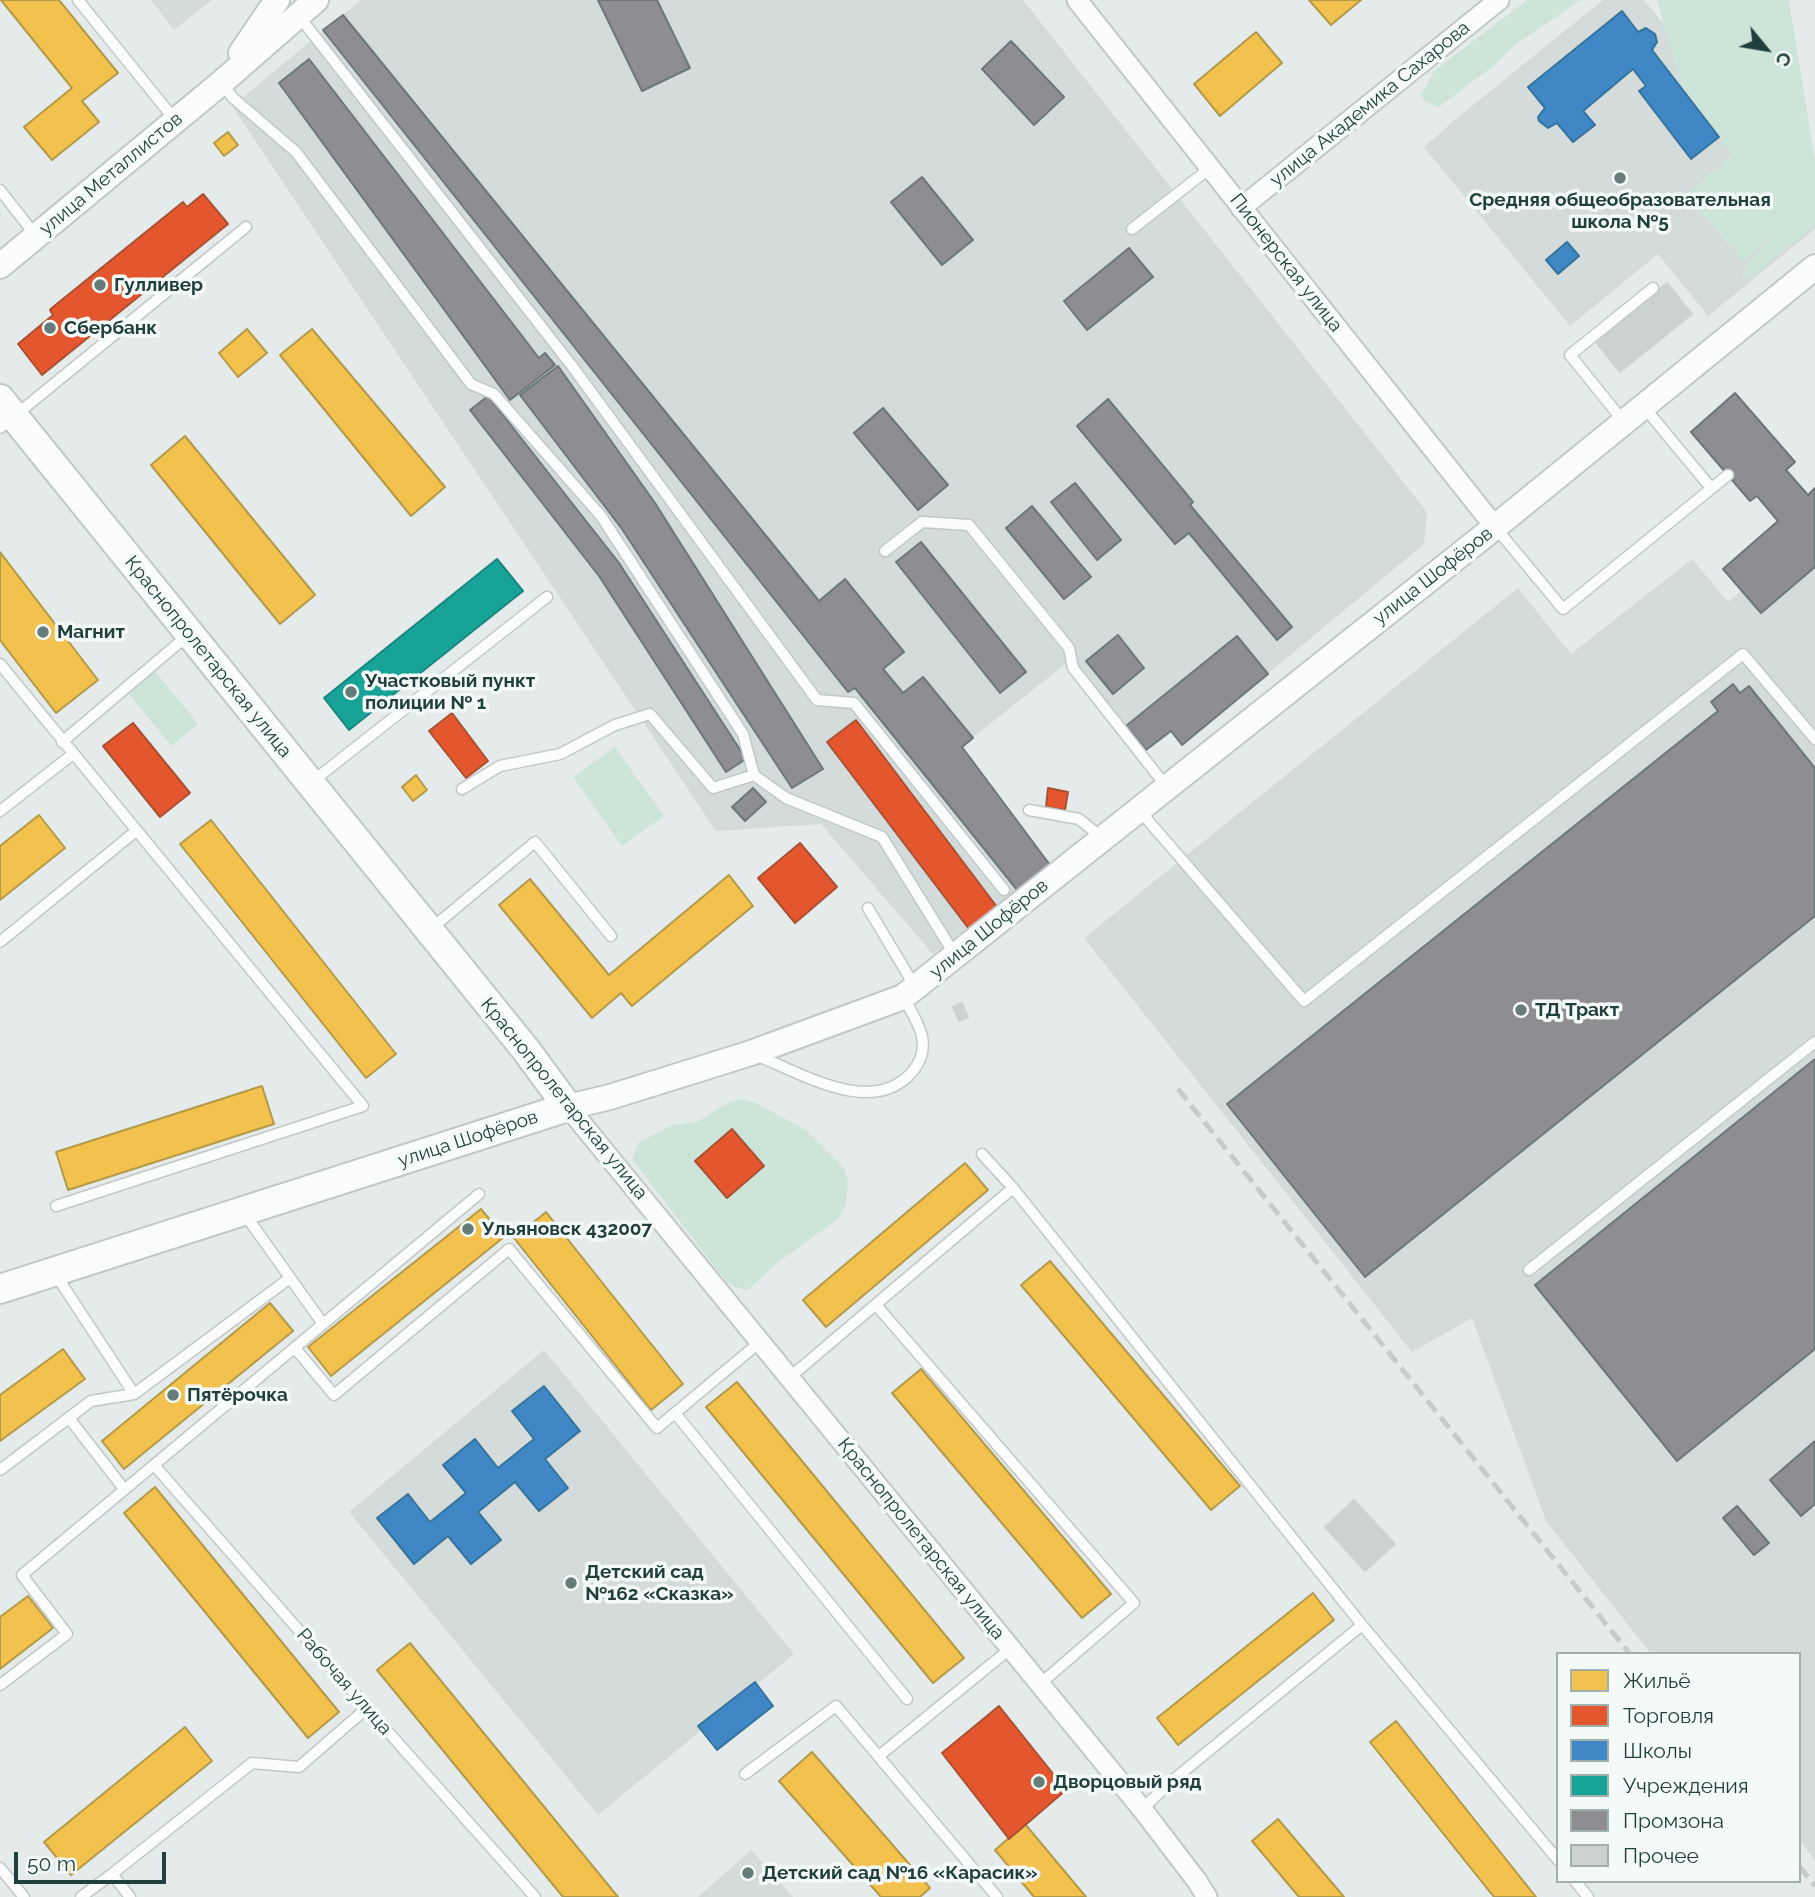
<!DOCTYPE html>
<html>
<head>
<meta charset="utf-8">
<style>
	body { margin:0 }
	#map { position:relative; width:1815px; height:1897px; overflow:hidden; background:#e5ebea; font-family:Raleway,sans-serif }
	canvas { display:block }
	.legend { position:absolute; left:1556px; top:1652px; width:245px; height:231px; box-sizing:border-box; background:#f4faf8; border:2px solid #a0b0ad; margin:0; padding:9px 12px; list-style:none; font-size:21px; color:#21403d }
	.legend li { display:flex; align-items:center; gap:14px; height:35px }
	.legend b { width:35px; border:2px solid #a0b0ad }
	.north { position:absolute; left:1731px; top:14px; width:70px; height:70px; -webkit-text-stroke:5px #f4faf8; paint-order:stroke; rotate:120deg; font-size:19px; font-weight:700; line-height:28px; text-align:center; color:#21403d }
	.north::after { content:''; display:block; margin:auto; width:24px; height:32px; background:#21403d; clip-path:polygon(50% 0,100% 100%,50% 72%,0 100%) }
	.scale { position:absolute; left:14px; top:1852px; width:152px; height:32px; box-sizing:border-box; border:4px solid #21403d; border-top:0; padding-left:9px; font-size:21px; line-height:24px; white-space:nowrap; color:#21403d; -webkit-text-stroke:5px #f4faf8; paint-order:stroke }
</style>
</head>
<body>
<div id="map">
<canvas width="1815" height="1897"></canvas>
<ul class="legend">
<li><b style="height:19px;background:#f2c14e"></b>Жильё</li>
<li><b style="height:19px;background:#e4572e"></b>Торговля</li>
<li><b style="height:19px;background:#3f88c5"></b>Школы</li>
<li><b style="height:19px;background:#17a398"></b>Учреждения</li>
<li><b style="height:19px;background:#8d8d92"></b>Промзона</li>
<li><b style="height:19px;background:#ccd2d0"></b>Прочее</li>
</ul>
<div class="north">С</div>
<div class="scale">50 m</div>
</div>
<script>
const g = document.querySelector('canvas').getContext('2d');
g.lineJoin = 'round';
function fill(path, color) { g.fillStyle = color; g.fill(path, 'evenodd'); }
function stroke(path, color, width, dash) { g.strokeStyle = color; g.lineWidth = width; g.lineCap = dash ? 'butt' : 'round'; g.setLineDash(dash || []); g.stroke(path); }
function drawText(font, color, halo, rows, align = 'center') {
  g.font = font + ' Raleway,sans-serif'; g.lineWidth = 7; g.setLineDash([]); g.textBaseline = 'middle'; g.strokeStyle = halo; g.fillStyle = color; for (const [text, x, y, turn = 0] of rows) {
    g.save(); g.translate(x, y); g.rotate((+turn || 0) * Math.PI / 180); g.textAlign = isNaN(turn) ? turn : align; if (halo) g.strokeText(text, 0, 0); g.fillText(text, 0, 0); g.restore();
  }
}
const built = new Path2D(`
	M151,0H212L174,30Z
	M361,0H1023L1427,512L1424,544L1182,745L1171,731L1146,750L1073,658L962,746L1050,865L933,954L821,824L716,831L232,106Z
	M1603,0H1644L1815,209V229L1708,316L1658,254L1570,326L1424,147L1457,118Z
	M1815,528V1860L1799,1840V1654H1651L1546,1521L1472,1318L1412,1352L1084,938L1518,588L1571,654L1692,559L1728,602Z
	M544,1350L794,1654L598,1815L349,1512Z
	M751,1850L793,1897H698Z`);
const green = new Path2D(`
	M1527,0H1581L1515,45L1497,63L1439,107L1425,102L1421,95L1434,71Z
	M1657,0H1789L1815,161V225L1754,275L1744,279L1742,271L1773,236L1743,261L1686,195L1732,155L1680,82Z
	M155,671L198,724L171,746L128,693Z
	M615,747L664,816L622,846L573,777Z
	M742,1099L756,1103L806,1130L844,1168L848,1181L846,1204L838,1219L776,1264L748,1290L735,1287L725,1280L632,1159L638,1143L672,1125L697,1122L727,1103Z`);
const homes = new Path2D(`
	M1,0H59L118,73L82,101L99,122L52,160L24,127L72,88Z
	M1309,0H1361L1331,25Z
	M1256,32L1282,63L1220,116L1194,84Z
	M228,132L238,145L224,156L214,143Z
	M247,329L267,353L238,377L219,353Z
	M312,329L445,487L411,516L280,355Z
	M185,436L315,595L280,624L151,465Z
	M0,552L98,680L56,713L0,640Z
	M416,775L427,790L413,801L402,787Z
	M39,815L65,848L0,900V846Z
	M211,820L396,1054L366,1078L180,844Z
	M729,875L753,906L632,1006L621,993L592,1018L499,905L530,879L609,975Z
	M262,1086L274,1124L68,1190L56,1152Z
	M965,1163L988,1190L826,1327L803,1300Z
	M481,1209L504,1237L331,1376L308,1347Z
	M546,1212L683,1384L651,1410L514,1238Z
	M1050,1261L1240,1486L1211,1510L1021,1285Z
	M270,1303L293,1331L124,1469L102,1441Z
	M63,1349L85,1379L0,1441V1395Z
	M921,1369L1111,1594L1082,1618L892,1393Z
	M737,1382L964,1658L933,1683L706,1407Z
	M155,1487L339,1712L308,1738L124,1513Z
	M1313,1593L1334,1620L1178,1745L1157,1718Z
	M28,1596L53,1628L0,1669V1617Z
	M410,1643L618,1897H563L377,1670Z
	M1396,1721L1536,1897H1494L1370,1742Z
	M185,1727L212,1761L71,1875L44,1842Z
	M812,1752L930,1888L920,1897H881L779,1781Z
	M1278,1819L1344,1897H1299L1252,1841Z
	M1025,1824L1086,1897H1034L995,1850Z`);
const shops = new Path2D(`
	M203,194L228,224L42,375L18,344L53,315L50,310L53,307L183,202L187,207Z
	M452,713L488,761L466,778L429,731Z
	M856,720L997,907L969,929L827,742Z
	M133,723L190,793L160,817L103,746Z
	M1048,788L1068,792L1065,810L1046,807Z
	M800,843L837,887L795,923L758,878Z
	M732,1129L764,1166L727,1198L695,1161Z
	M999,1706L1066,1790L1009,1839L942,1753Z`);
const schools = new Path2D(`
	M1622,11L1638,32L1646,28L1655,34L1657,42L1652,50L1719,137L1691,159L1639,91L1646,86L1633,69L1583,111L1595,125L1573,142L1557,123L1548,128L1539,121L1538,117L1545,108L1528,87Z
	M1567,242L1579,256L1558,274L1546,260Z
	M544,1386L580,1431L545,1459L568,1488L539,1511L515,1482L478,1512L501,1540L471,1564L448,1536L414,1564L377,1518L408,1494L430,1522L466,1493L443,1465L475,1439L498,1468L534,1439L512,1411Z
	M755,1682L773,1706L717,1750L698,1726Z`);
const public = new Path2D(`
	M497,559L523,591L349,730L324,698Z`);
const industry = new Path2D(`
	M598,0H657L690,68L642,91Z
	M343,15L819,601L845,579L904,652L883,669L903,693L923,677L973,738L962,747L1050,865L1018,891L855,688L848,692L323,30Z
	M1011,41L1064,97L1034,125L982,69Z
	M309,59L539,358L545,353L555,365L510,400L279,83Z
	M922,177L973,240L942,265L891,202Z
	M1129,248L1153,277L1087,330L1064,301Z
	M558,366L655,503L823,769L792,788L622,529L520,395Z
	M1735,393L1795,462L1786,470L1808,495L1815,488V567L1761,613L1723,569L1778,521L1757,496L1750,501L1691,432Z
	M488,396L619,563L746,759L726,772L599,576L470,410Z
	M1108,399L1193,502L1190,505L1292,627L1277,640L1189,533L1175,544L1077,426Z
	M883,408L948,485L918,510L854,433Z
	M1075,483L1121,540L1097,560L1051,502Z
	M1032,506L1091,577L1064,599L1006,528Z
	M921,542L1026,672L1000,693L896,562Z
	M1118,635L1144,668L1113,694L1086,661Z
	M1237,636L1268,674L1182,745L1171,731L1146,750L1126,726Z
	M1733,684L1740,693L1749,686L1815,768V916L1365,1277L1227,1104L1718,711L1711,702Z
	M753,788L766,802L745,821L732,807Z
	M1815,1059V1349L1677,1461L1535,1285Z
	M1815,1441V1504L1801,1516L1770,1480Z
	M1737,1506L1769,1543L1754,1555L1723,1518Z`);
const building = new Path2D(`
	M1667,283L1692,314L1620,372L1595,341Z
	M962,1003L968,1017L959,1021L953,1007Z
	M1354,1500L1395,1544L1365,1571L1325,1527Z`);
const service = new Path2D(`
	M78,0L175,120
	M298,15L572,366L817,700L854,703L1004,890
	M222,83L233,98L296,152L471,384L494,394L601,516L743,734L754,775L786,798L882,837L955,955
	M0,190L36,236
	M1132,229L1210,168
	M1644,407L1711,488
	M1624,422L1570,355L1653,288
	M0,428L246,227
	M1496,528L1563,609L1728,475
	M885,551L922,522L969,525L1069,648L1073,668L1166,786
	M0,664L363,1106L56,1206
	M62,742L187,636
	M313,781L547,597
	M462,789L500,766L560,754L615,725L650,714L713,788L754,775
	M1029,810L1079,819L1101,837
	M1139,810L1304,1001L1743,654L1815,739
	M0,811L73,754
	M868,908L914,985
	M432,928L535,842L611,936
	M0,942L136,831
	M758,1056C803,1074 874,1118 913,1071C934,1045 917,1021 903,997
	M982,1154L1013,1188L1362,1625L1558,1860
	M244,1213L323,1324
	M1529,1270L1815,1042
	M56,1275L134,1394
	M876,1305L1134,1603L1040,1684
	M295,1348L334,1395L509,1249L657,1428L760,1342
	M789,1378L1013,1188
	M675,1413L907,1699
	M69,1418L124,1489
	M154,1465L367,1708L535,1897
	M0,1470L91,1401L134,1394L290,1278
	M0,1685L67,1634L22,1575L479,1194
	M879,1756L1011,1648
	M745,1774L836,1706L997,1897
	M1142,1809L1173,1780L1362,1625
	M0,1868L24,1897
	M1575,1881L1588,1897
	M81,1897L112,1874
	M130,1897L112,1874L252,1763L299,1767L367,1708`);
const minor = new Path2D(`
	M1077,0L1495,527
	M1241,208L1499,0
	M568,1107L1142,1809L1197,1881L1207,1897`);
const tertiary = new Path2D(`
	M241,53L277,0
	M0,266L221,83L316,0
	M568,1107L610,1097L751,1053L903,997L1495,527L1815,267`);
const secondary = new Path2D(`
	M0,399L526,1050L568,1107L0,1289`);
const rail = new Path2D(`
	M1178,1089L1630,1654
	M1799,1866L1815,1886`);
const markers = [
	[1620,178,7,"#667c7a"],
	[100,285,7,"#667c7a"],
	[50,328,7,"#667c7a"],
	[43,632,7,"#667c7a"],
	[351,692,7,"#667c7a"],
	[1521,1010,7,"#667c7a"],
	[468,1229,7,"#667c7a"],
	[173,1395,7,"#667c7a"],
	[571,1583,7,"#667c7a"],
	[1039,1782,7,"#667c7a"],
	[748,1873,7,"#667c7a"]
];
const streetNames = [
	["улица Академика Сахарова",1370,104,-39],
	["улица Металлистов",111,174,-40],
	["Пионерская улица",1286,263,52],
	["улица Шофёров",1433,576,-38],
	["Краснопролетарская улица",208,657,51],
	["улица Шофёров",989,929,-39],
	["Краснопролетарская улица",564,1099,51],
	["улица Шофёров",468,1139,-18],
	["Краснопролетарская улица",921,1539,51],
	["Рабочая улица",344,1682,49]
];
const poiNames = [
	["Средняя общеобразовательная",1620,200,"center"],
	["школа №5",1620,222,"center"],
	["Гулливер",114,285],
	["Сбербанк",64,328],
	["Магнит",57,632],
	["Участковый пункт",365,681],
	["полиции № 1",365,703],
	["ТД Тракт",1535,1010],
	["Ульяновск 432007",482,1229],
	["Пятёрочка",187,1395],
	["Детский сад",585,1572],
	["№162 «Сказка»",585,1594],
	["Дворцовый ряд",1053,1782],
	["Детский сад №16 «Карасик»",762,1873]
];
fill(built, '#d3dcda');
fill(green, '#cde5d9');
fill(homes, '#f2c14e');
stroke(homes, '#b39a49', 2);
fill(shops, '#e4572e');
stroke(shops, '#aa5032', 2);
fill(schools, '#3f88c5');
stroke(schools, '#36729c', 2);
fill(public, '#17a398');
stroke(public, '#1a857d', 2);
fill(industry, '#8d8d92');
stroke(industry, '#6d7678', 2);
fill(building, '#ccd2d0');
stroke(building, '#ced4d3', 2);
stroke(service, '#c2c8c7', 13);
stroke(minor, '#c2c8c7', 23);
stroke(tertiary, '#c2c8c7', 28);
stroke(secondary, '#c0c9c7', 32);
stroke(service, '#fbfcfc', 10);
stroke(minor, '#fbfcfc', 19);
stroke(tertiary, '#fbfcfc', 24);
stroke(secondary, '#fbfcfc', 28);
stroke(rail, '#c7cccb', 5, [14, 7]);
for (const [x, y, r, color] of markers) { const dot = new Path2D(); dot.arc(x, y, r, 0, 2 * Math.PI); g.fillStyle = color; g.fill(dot); stroke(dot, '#f4faf8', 2.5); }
drawText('19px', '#21403d', '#f4faf8', streetNames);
drawText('bold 19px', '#21403d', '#f4faf8', poiNames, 'left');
</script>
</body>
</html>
